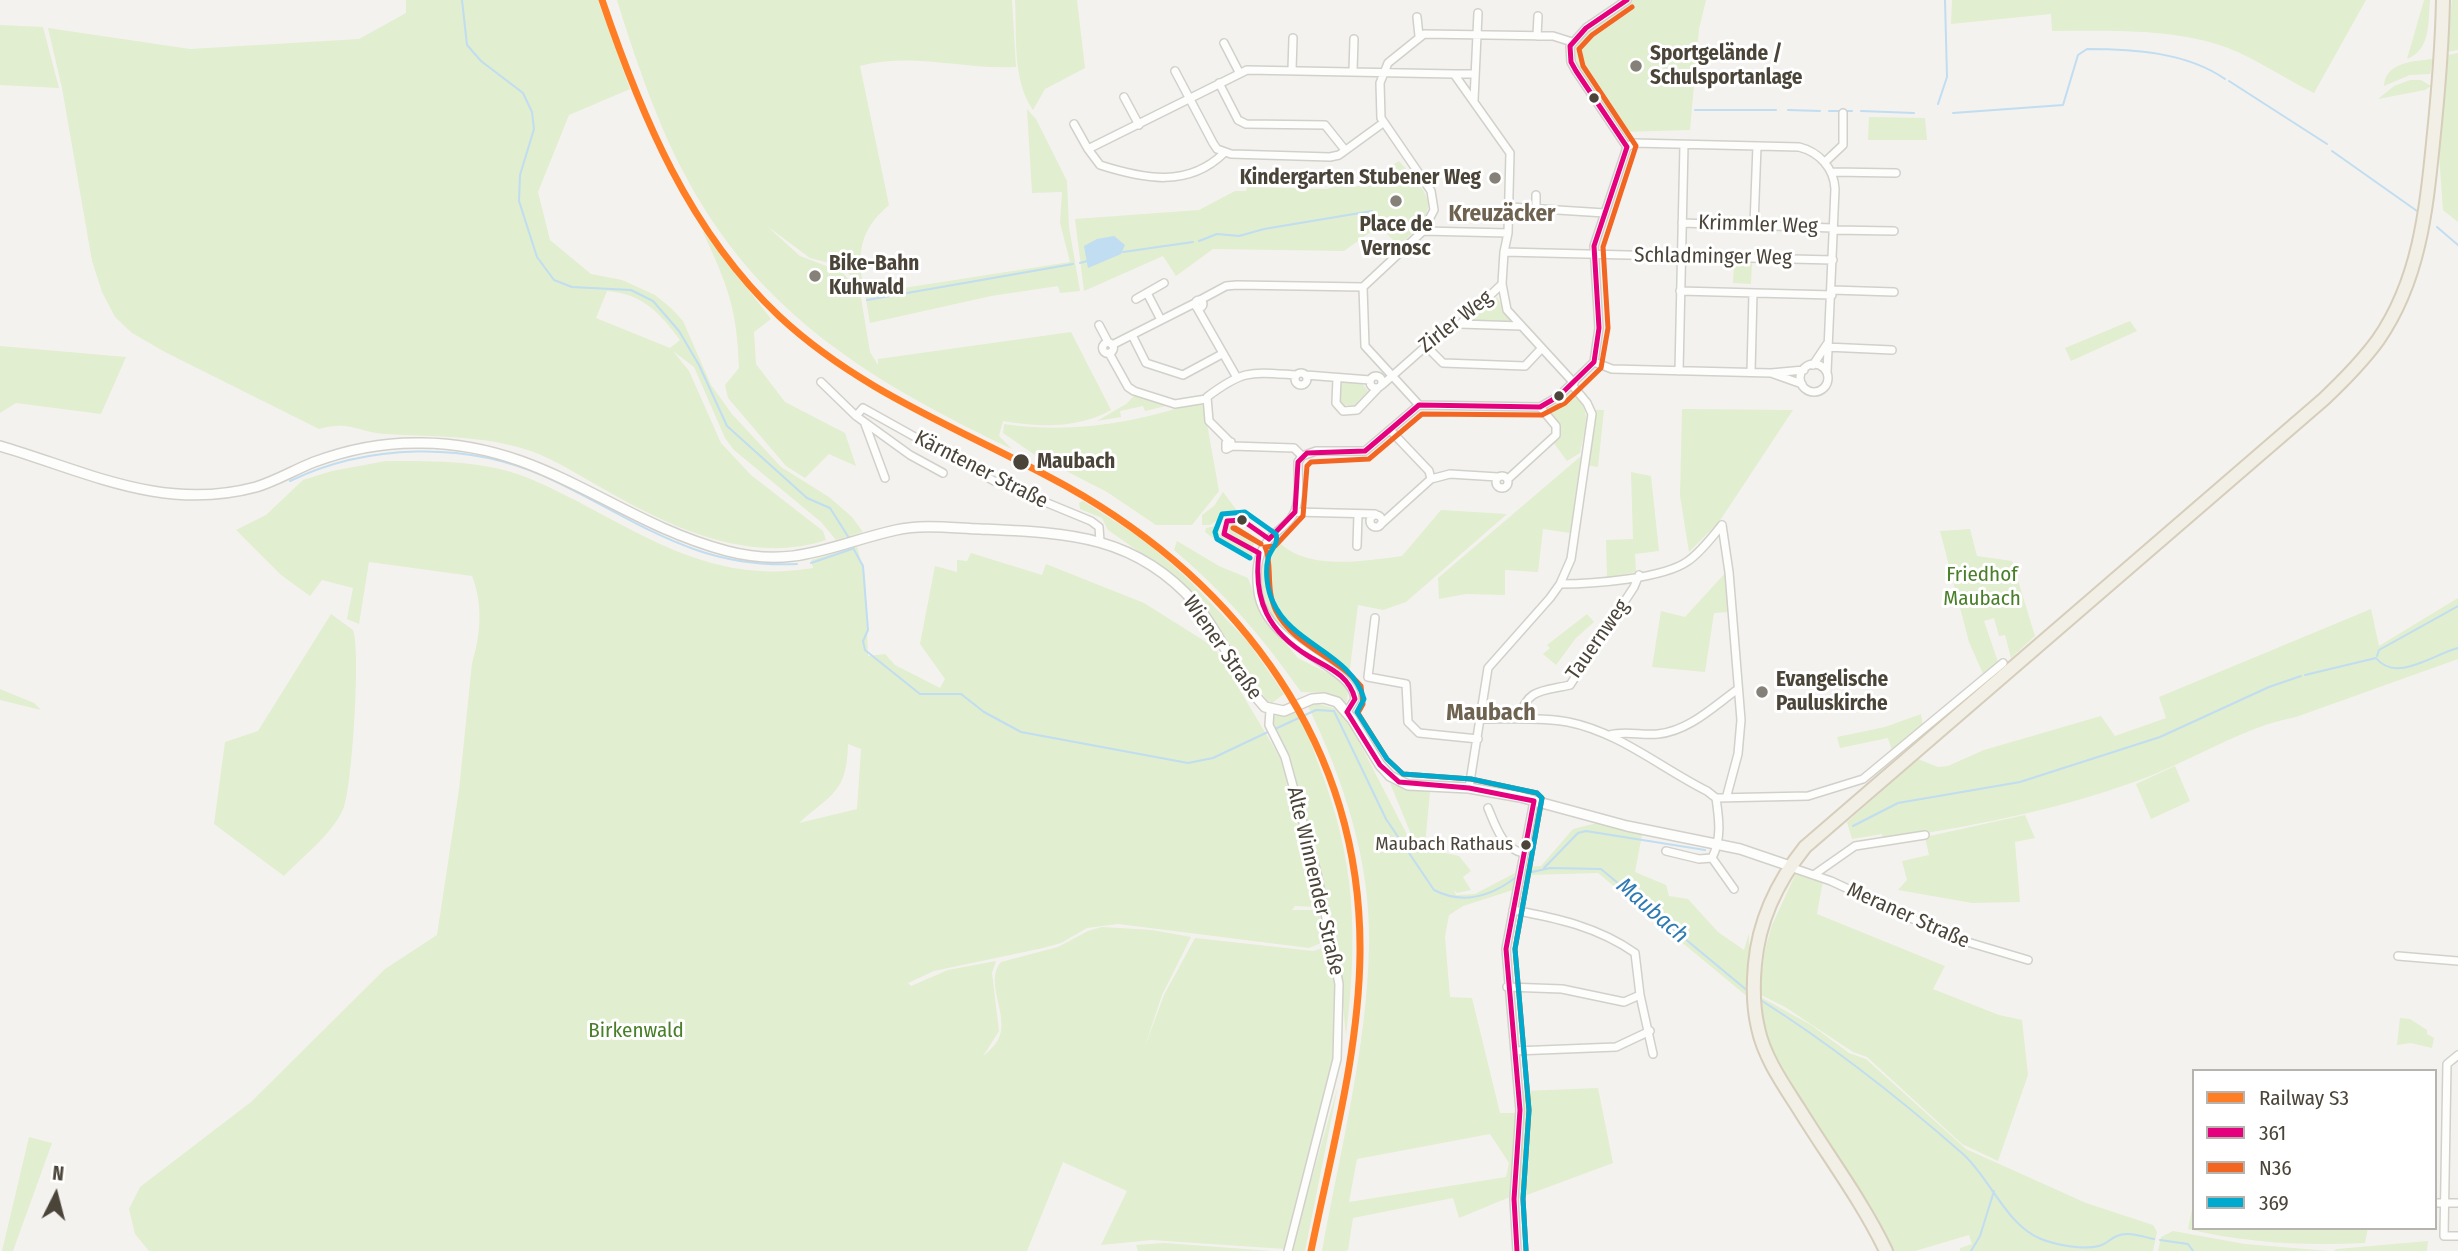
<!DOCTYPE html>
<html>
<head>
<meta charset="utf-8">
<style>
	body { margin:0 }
	#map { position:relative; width:2458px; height:1251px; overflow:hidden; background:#f4f2ee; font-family:"Fira Sans Condensed",sans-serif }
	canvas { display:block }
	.legend { position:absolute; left:2192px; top:1069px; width:245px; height:161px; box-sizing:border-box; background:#fff; border:2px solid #b7b4b0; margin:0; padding:9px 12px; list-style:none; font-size:21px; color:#4b4439 }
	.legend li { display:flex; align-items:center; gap:14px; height:35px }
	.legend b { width:35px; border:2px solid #b7b4b0 }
	.north { position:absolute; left:21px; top:1160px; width:70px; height:70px; -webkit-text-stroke:5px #fff; paint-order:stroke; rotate:6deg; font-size:19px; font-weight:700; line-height:28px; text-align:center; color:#4b4439 }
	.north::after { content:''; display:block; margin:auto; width:24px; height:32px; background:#4b4439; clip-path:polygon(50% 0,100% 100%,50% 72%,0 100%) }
</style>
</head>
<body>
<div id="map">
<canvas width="2458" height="1251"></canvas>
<ul class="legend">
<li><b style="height:9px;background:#ff7d24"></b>Railway S3</li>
<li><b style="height:9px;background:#e5007d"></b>361</li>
<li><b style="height:9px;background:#f26522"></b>N36</li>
<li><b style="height:9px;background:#00a9ce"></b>369</li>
</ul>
<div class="north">N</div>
</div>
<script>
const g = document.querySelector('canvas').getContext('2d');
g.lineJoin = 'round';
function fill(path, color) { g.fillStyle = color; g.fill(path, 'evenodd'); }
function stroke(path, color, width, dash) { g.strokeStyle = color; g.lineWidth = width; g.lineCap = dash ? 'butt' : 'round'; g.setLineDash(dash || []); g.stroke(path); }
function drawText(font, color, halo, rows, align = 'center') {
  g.font = font + ' "Fira Sans Condensed",sans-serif'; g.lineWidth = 6; g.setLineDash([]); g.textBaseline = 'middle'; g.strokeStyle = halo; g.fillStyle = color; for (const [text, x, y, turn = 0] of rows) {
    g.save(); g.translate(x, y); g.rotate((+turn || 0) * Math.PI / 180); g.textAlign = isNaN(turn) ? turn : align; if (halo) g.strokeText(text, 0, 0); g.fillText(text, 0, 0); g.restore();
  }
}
const green = new Path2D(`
	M406,0H598L630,89L569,115L538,192L550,240L591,274L622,280L655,295L671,308L683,321L711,385L732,414L781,467L829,497L852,517L863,532L836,540L821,522L734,450L725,438L694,367L673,351L689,371L721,443L751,475L823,531L826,540C752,565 672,528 609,492C583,478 557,460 528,450C482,435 433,437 386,434C357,432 350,420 319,429L165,352L132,333L115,317L102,292L92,261L62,88L48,28L190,49L359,39L406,13ZM607,291C643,294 659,312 680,340L670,348L596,318Z
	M617,0H1012L1016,67C961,70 914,52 860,66L889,205C861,229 857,250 863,285L837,265L810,258L767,226L800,256L842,272L860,292L870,352L878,365V359L1071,332L1111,410C1077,429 1040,427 1003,421L999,436L1012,449C878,385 758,316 684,173C657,123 634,55 617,0Z
	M1015,0H1077L1085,68L1045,89L1033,110C1012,81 1017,34 1015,0Z
	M1630,0H1706L1699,29L1690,130L1623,132L1579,70L1573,46L1585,31Z
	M1952,0H2366L2314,93C2285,79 2257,59 2228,48C2173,28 2110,31 2052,31L2051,14L1951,24Z
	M2424,0H2430C2428,22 2431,50 2407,59Z
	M2452,0H2458V50L2446,52Z
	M0,25L43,27L59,88L0,85Z
	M2458,53V222L2443,210L2438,141L2446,62L2448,55Z
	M2433,59L2430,74L2410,75L2384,86C2385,62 2415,61 2433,59Z
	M2410,80H2421L2431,86L2425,90L2378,99L2394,86Z
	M1027,109L1036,119L1067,181L1069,227L1080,291L1060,293L1058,286L991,296L870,323L865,294L1070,262L1060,223L1062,192L1032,193Z
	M1869,117L1925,118L1927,140H1868Z
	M1399,161C1435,201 1441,207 1399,246L1379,226L1344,251L1213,249L1176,276L1163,256L1084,291L1075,219L1199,210L1235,191H1246L1247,187L1327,189L1351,181L1357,187Z
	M702,230L771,319L754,332L756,364L785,402L845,433L856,466L829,454L805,478L786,466L728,398L725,385L739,368C737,307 727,284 702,230Z
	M1734,262H1752L1751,284L1733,283Z
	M1497,297L1512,323L1469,321Z
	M2130,321L2137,331L2071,361L2065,348Z
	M0,346L126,357L101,414L16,403L0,413Z
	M1339,382H1361L1368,391L1355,405H1339Z
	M1571,392C1594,411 1585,426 1580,453L1567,461L1553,442L1561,428L1548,409Z
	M1135,395L1166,406L1145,411L1143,406L1120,411L1121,417L1097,421L1126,404Z
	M1198,402L1204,407L1219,491L1192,525H1156L1107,492L1035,455L1003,433L1004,424C1070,434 1135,423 1198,402Z
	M1682,409L1793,410L1719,522L1689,552L1680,496Z
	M1594,410H1604L1598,467L1586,465Z
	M1581,456L1570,533L1543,529L1538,572L1505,570V595L1466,594L1439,599L1438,578Z
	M386,461C436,461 487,460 533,480C629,522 700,587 813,568L811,560L857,546L865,577L868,656L885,654L895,665L940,688L945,679L920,644L935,566L957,572V560L967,561L971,553L1042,575L1046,564L1144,603L1214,647L1284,764L1319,901L1314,907L1295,906L1292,910H1319L1323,933L1321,943L1309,948L1118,924L1087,928L1061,943L1043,948L934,971L908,983L911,986L948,970L996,961L992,973L999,1031L982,1058C987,1052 994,1047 998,1040C1011,1017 983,982 1001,962L1058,947L1088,931L1102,927L1152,930L1191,937L1162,995L1144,1049L1164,995L1195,938L1313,951L1320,949L1327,939L1337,985L1335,1058L1285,1249L1152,1240L1101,1245L1127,1191L1063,1162L1027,1251H149L135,1234L129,1209L140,1187L251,1102L385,969L437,935L459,790L472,663C481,634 483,604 472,576L369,562L359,624L347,619L353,588L322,580L310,596L281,575L236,530L266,515L303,480L332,471ZM848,744L861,749L857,809L799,823C831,794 847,793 848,744Z
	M1631,472L1651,476L1659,551L1635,554L1636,572L1607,578L1606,540L1633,539Z
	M1223,492L1238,512L1227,514L1210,525H1202V515L1214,506Z
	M1083,501L1146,541L1190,581L1249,643L1284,694L1272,703L1267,701L1210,614L1181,581L1108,530L1102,518L1080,509L1079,503Z
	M1441,510L1507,514L1406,602L1383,610L1358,605L1349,676C1317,647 1261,632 1262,579C1263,562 1264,552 1276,539C1304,572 1364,561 1402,556Z
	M1233,523L1257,538L1252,548L1230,535L1228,527Z
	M1220,525L1219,534L1253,553L1251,558L1222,545L1205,532L1206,528Z
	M1970,529L1977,556L2012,561L2035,636L2011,658L2005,635L1999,636L1994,618L1984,621L1998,662L1984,676L1969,642L1940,531Z
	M1177,541L1219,566L1248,578L1263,617L1298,658L1335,677L1348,687L1347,701L1345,703L1327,693L1301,692C1264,639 1224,592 1174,550Z
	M1727,571L1730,612L1714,613L1705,672L1652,667L1661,611L1685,617Z
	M2458,598V659L2296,717C2241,727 2189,763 2134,782C2054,811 1967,827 1883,840L1882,834L1852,839L1847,822L1918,759L1938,767L1948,766L1984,750L2101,716L2115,736L2166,718L2159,697L2371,609L2379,646Z
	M331,614L353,630C361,650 352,786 344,807C333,834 303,856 284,876L214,824L225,742L258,731Z
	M1587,614L1594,622L1576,638L1556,665L1543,654L1550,648L1547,645Z
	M0,689L34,703L41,710L0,700Z
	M1318,704L1337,709L1347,719L1413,846L1459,856L1471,871L1463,877L1471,890L1457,893L1454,890L1456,895L1475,894L1515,873L1513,890L1463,906L1449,915L1445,937L1450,997L1472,998L1500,1113H1516L1510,1197L1459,1218L1453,1198L1353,1218L1348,1250L1345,1251H1322C1340,1151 1367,1048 1369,946C1371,862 1344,781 1308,706ZM1490,1134L1509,1163L1506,1177L1349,1202L1357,1159Z
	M1299,708C1308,726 1311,745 1318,763C1356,860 1358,935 1346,1036L1341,985L1283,744L1272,722L1274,716Z
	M1921,714L1923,727L1893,754L1888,738L1840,748L1837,737L1885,727Z
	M2175,766L2190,801L2151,819L2136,784Z
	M1390,783L1406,789L1430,792L1425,846L1415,844Z
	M2025,815L2035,838L2015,842L2020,902L1972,903L1898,890L1907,880L1902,861L1929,855L1925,837Z
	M1597,823L1642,835L1635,872L1666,885L1669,896L1688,899L1718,932L1744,950L1749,933V998L1598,873L1529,875V867L1541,866L1573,829Z
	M1797,871L1823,881L1817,914L1945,966L1933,989L1999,1015L2022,1020L2028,1075L1998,1161L1962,1144L1867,1057L1853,1052L1785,1007L1759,994L1765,950L1772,925Z
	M1759,996L1811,1025L1849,1053L1866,1059L1966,1149L2086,1203L2153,1225L2157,1232L2153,1251H1960V1248L1972,1244L1969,1235L1915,1251H1892L1778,1063L1765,1032Z
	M2400,1018L2410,1019L2427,1030V1034L2434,1038L2432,1048L2411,1043L2397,1045Z
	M1338,1086L1305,1251H1291Z
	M1598,1088L1613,1163L1516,1199L1523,1091Z
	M29,1137L52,1143L13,1251H2Z
	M2194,1200V1228H2368L2365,1243C2305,1246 2246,1243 2188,1229Z
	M2173,1231L2245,1244L2330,1251H2158L2161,1237Z
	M2428,1241L2427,1251H2333L2337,1249Z
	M1164,1243L1272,1251H1138L1136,1245Z`);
const water = new Path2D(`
	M1114,236L1125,245L1121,254L1088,268L1084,246L1097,239Z`);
const stream = new Path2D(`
	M462,0L467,45L481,61L523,93L532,112L534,129L520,175L519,201L537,257L554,280L572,287L631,290L653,301L679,331L699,365L727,426L807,498L830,508L849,538
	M2229,81L2327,144
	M1938,104L1947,77L1945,0
	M1695,110H1776
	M1788,110L1820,111
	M1829,111H1852
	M1861,111L1914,113
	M1953,113L2063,105L2078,55L2087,49C2133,49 2186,52 2225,79
	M2332,151L2417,211
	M2437,227L2458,245
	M1199,241L1217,234L1239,236L1264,229L1372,211
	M1123,252L1193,242
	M1080,263L1087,261
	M867,300L1073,264
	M290,481C367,444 465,441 544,476C634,517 691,569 797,564
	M852,546L863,566L868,630L863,641L865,650L920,694H961L984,712L1021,732L1188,763L1213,758L1270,731
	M811,563L852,549
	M2377,656L2379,650L2458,606
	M2305,675L2376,658C2396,683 2432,655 2458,648
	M1275,729L1316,710L1334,711L1386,819L1434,890C1463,905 1491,896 1515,878
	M1853,826L1898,803L2020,782L2160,737L2269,687L2301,676
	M1544,868L1578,833L1586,831L1705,850
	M1523,874L1550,868L1601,869L1749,992
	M1759,999C1832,1045 1898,1097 1963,1154C1990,1178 2006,1225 2041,1239C2056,1245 2083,1250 2099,1246C2107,1244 2111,1238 2117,1236C2128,1231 2143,1237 2154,1239
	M2160,1240L2188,1244L2193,1251
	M1971,1251L1980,1236L1994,1191`);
const minor = new Path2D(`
	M1417,17L1419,36
	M1537,36L1538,16
	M1224,43L1239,72
	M1292,70L1293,38
	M1175,71L1213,143L1217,149L1231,154L1330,157L1339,155L1383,123
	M1353,71L1354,39
	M1454,74H1475
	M1219,83L1238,120L1246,124L1325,125L1345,150
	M1124,97L1139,125
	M1474,100L1478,13
	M1074,124L1088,149
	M1627,147L1634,143L1799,147C1819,152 1834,168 1835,189L1827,372
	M1224,153C1188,188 1144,179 1100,165L1088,149L1247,70L1454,74L1510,153L1508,233L1504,252
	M1825,162L1843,145V113
	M1832,172L1896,173
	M1510,207L1605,213
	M1536,208V195
	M1682,223L1833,228
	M1754,225L1757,146
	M1833,230L1894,231
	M1423,231L1508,233
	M1832,290L1894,292
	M1680,291L1832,295
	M1147,293L1161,320
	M1136,299L1164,283
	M1200,300L1226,286L1237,285L1363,287
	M1195 304a4 4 0 1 1 8 0a4 4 0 1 1-8 0Z
	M1196,306L1236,376
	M1460,324L1521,326
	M1099,325L1108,342
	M1132,335L1146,363L1183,375L1222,354
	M1102.5 348a5.5 5.5 0 1 1 11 0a5.5 5.5 0 1 1-11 0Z
	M1112,345L1195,303
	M1427,347L1443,363L1525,366L1541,349
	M1826,347L1892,350
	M1109,353L1128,387L1134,391L1175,404L1206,399
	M1594,362L1612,369L1771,373
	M1800 378a14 14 0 1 1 28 0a14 14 0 1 1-28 0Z
	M1813,365L1827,344
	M1679,371L1684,145
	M1751,372L1753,293
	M1295 379a6 6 0 1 1 12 0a6 6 0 1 1-12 0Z
	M1306,375L1370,380
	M1370 382a6 6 0 1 1 12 0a6 6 0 1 1-12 0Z
	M1337,378L1336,403L1343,411L1357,410L1377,389
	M821,382L856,416L863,408L994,481L1091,521L1099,527L1100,541
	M1574,383L1507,310L1502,284L1504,252L1833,260
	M1802,384L1771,373L1804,370
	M1382,385L1451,324H1460L1502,284
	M1419,405L1365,346L1363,287L1423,231L1434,210L1431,191L1381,118L1380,83L1388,63L1424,34L1553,36L1572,42
	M856,416L910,455L943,473
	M865,424L885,478
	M1391,431L1429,471L1431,479
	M1230,442L1209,421L1207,397C1244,369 1251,372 1296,375
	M1231,442L1226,443V449L1232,446L1294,448L1302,456
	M1496 482a6 6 0 1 1 12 0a6 6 0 1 1-12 0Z
	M1508,479L1556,435V426L1540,407
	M1295,512L1375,514
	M1370 521a6 6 0 1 1 12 0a6 6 0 1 1-12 0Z
	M1380,525L1431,479L1450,474L1498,477
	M1722,525L1729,572L1741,720L1738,754L1727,795
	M1357,546L1358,514
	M1560,584C1591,584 1663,579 1688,561C1701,552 1712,537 1722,525
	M1375,618L1368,677L1406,684L1408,722L1419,733L1478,739
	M1270,710L1269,725L1285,757L1317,873L1339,984L1337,1059L1288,1251
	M1347,712L1355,699C1353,665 1266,648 1258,592C1255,569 1257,550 1274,534C1281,528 1289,523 1293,515C1301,501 1298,478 1298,462L1302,456L1316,451H1365L1419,405L1540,407L1559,396L1594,362L1599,328L1594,246L1627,147L1576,71L1571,62L1570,46L1586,28L1627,0
	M1520,718C1526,688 1544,691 1570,685L1634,587L1639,575
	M1482,719C1510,719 1539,717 1568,722C1619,732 1661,768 1707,791L1716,798C1719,819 1722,838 1712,858L1734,889
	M1609,735C1627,730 1641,736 1658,734C1689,731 1714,706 1738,689
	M1469,788L1488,668L1550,598L1560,584L1571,559L1592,414L1587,403L1572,385
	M1716,798L1808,796L1863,779L2003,663
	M1488,808C1496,827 1502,848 1523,853
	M1666,851L1699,859L1712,858
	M1790,867L1831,881L1954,938L2028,960
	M1815,874L1855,846L1925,835
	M1513,910C1557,918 1598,927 1635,953L1640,995L1653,1054
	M2398,956L2458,961
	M1507,987L1562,989L1624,1002L1640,995
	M1515,1051L1616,1047L1650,1031
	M2458,1055L2447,1064L2444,1236H2458
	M2435,1203H2458
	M1517,1251L1514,1199L1520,1110L1506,949L1534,801`);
const tertiary = new Path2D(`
	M0,446C88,472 163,512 256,487C276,481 294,470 314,462C349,449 385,442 422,443C545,444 614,521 727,551C796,569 833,544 896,530C923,524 952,528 980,529C1066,533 1134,534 1195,603C1222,635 1236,677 1265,707L1284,711L1312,699L1324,698L1337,702L1352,719L1380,765L1390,776L1408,785L1469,788L1520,797L1627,826L1740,849L1790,866`);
const primary = new Path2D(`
	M1886,1251C1862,1201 1828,1156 1799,1109C1783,1084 1764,1057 1758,1028C1753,1007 1753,985 1755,964C1759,919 1777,882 1805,847L2324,399C2343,381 2362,362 2378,340C2419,281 2426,212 2433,143C2438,95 2442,48 2443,0`);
const bus1 = new Path2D(`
	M1269,539L1295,512L1298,462L1307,453L1365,451L1419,405L1540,407L1559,396L1594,362L1599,328L1594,246L1627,147L1576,71L1571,62L1570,46L1586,28L1627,0
	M1259,553C1253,600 1268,632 1310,657C1329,668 1349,675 1355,699L1347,712
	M1259,553L1224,534L1227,521L1242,520L1269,539
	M1347,712L1380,765L1399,782L1469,788L1534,801
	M1517,1251L1514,1199L1520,1110L1506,949L1534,801`);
const bus2 = new Path2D(`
	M1233,528H1235L1261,544Z
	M1526,1250L1523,1199L1529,1110L1515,949L1542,798L1537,793L1471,779L1403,774L1387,759L1358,713L1363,704L1361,686C1336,656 1294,646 1276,611C1265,589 1273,563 1265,547L1275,546L1303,516L1307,466L1311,462L1369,459L1422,414L1542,415L1565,403L1601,368L1608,328L1603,247L1636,146L1583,66L1579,49L1592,35L1632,7`);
const bus3 = new Path2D(`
	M1250,558L1217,539L1215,532L1222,514L1245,512L1276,534C1279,545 1270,549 1268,559C1265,571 1267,590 1273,602C1292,645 1351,653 1364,699L1357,712L1387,759L1403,774L1471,779L1537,793L1542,798L1515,949L1529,1110L1523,1199L1526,1250`);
const rail1 = new Path2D(`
	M602,0C641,115 689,231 779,316C862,394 969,432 1066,486C1241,584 1362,747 1360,953C1359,1053 1331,1153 1311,1251`);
const markers = [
	[1636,66,7,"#868178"],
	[1594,98,6,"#4b4439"],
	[1495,178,7,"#868178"],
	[1396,201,7,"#868178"],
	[815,276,7,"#868178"],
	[1559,396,6,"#4b4439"],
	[1021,462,9,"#4b4439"],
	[1242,520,6,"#4b4439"],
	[1762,692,7,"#868178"],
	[1526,845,6,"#4b4439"]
];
const busNames = [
	["Maubach Rathaus",1513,845]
];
const poiNames = [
	["Sportgelände /",1650,54],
	["Schulsportanlage",1650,78],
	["Kindergarten Stubener Weg",1481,178,"right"],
	["Place de",1396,225,"center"],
	["Vernosc",1396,249,"center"],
	["Bike-Bahn",829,264],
	["Kuhwald",829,288],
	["Evangelische",1776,680],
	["Pauluskirche",1776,704]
];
const streetNames = [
	["Krimmler Weg",1758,225,2],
	["Schladminger Weg",1713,257,1],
	["Zirler Weg",1456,322,-38],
	["Kärntener Straße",981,470,27],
	["Tauernweg",1598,640,-55],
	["Wiener Straße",1222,648,55],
	["Alte Winnender Straße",1315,881,77],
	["Meraner Straße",1908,916,24]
];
const stopNames = [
	["Maubach",1037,462]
];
const parkNames = [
	["Friedhof",1982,575],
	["Maubach",1982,599],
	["Birkenwald",636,1031]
];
const neighbourhoodNames = [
	["Kreuzäcker",1502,215]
];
const waterNames = [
	["Maubach",1652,911,41]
];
const quarterNames = [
	["Maubach",1491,713]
];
fill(green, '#e1eecf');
fill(water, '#c0ddf1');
stroke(stream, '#c0ddf1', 2);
stroke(minor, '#d2d0cb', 10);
stroke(tertiary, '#d2d0cb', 12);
stroke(primary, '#d6cebb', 16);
stroke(minor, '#fdfdfc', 7);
stroke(tertiary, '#fdfdfc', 9);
stroke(primary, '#f2efe6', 12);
stroke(bus1, '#e5007d', 5);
stroke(bus2, '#f26522', 5);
stroke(bus3, '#00a9ce', 5);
stroke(rail1, '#ff7d24', 7);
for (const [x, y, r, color] of markers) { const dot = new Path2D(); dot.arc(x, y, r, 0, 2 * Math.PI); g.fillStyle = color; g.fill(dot); stroke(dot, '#fff', 2.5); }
drawText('19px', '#4b4439', '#fff', busNames, 'right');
drawText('bold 21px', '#4b4439', '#fff', poiNames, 'left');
drawText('21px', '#4b4439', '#fff', streetNames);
drawText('bold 21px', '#4b4439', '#fff', stopNames, 'left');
drawText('21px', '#4a7f2a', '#fff', parkNames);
drawText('bold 23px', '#6e6250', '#fff', neighbourhoodNames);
drawText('italic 23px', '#2e7ab2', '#fff', waterNames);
drawText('bold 24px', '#6e6250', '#fff', quarterNames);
</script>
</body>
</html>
